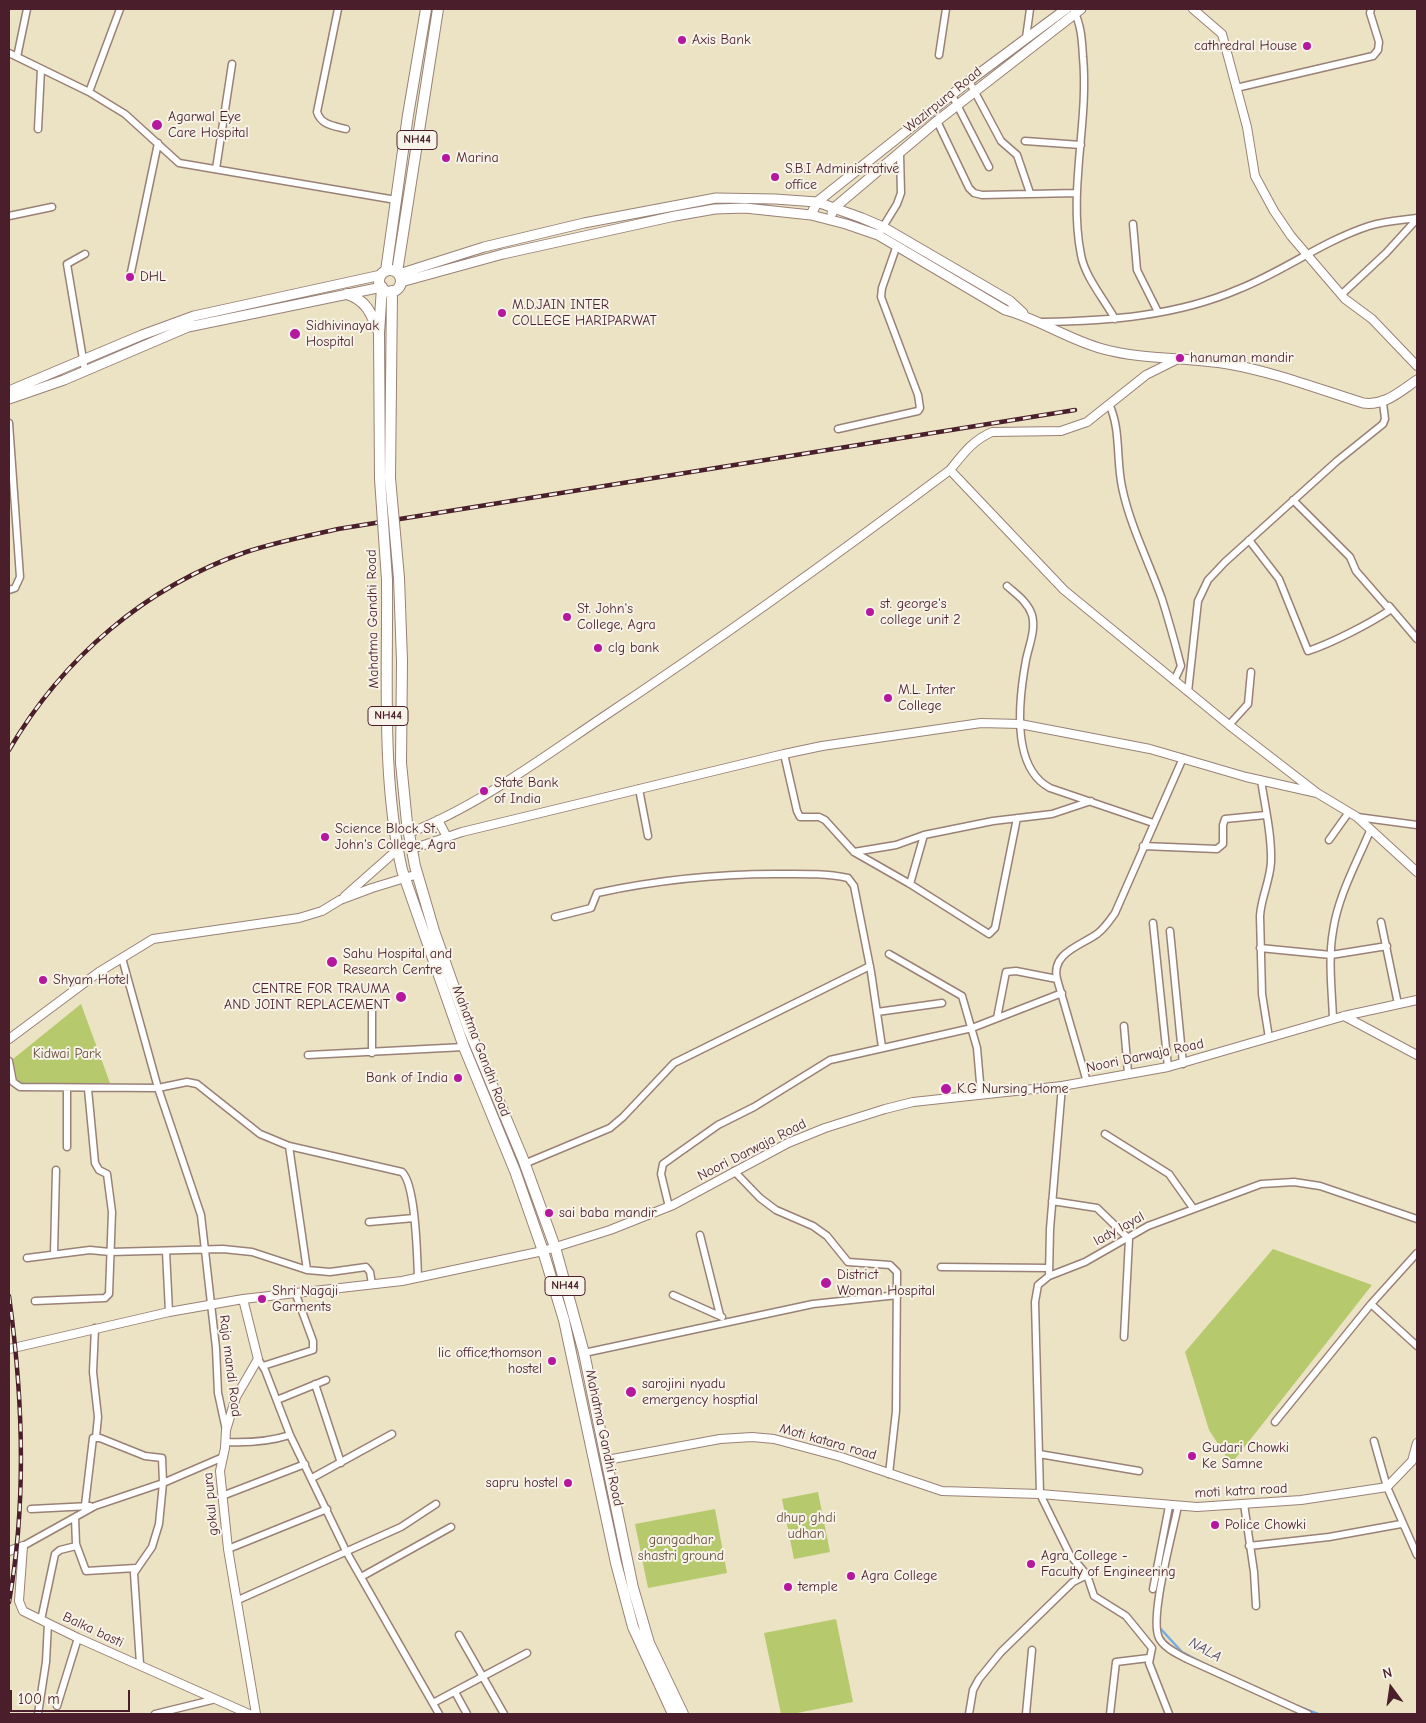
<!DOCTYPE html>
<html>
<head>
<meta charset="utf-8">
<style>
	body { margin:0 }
	#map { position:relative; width:1426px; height:1723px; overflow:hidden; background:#ebe3c3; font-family:"Comic Neue",sans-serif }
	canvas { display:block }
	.frame { position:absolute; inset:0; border:10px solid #4a1f2b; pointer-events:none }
	.north { position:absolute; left:1366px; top:1663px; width:50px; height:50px; -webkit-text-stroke:4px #f7f3e8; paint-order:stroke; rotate:346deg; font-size:14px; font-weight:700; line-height:20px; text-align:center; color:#4a1f2b }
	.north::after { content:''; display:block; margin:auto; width:18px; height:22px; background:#4a1f2b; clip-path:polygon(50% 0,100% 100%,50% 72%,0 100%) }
	.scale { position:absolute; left:10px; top:1690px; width:120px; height:22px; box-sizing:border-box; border:2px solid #4a1f2b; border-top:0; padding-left:6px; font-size:15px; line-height:18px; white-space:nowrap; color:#4a1f2b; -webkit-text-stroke:4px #f7f3e8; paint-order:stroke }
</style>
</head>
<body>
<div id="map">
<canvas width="1426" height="1723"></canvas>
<div class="frame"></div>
<div class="north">N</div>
<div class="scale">100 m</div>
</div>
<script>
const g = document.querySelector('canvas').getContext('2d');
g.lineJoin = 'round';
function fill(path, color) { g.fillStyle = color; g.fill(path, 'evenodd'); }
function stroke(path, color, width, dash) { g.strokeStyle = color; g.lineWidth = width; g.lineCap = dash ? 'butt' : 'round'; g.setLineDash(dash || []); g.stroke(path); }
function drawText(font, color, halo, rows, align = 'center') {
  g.font = font + ' "Comic Neue",sans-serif'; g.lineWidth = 4; g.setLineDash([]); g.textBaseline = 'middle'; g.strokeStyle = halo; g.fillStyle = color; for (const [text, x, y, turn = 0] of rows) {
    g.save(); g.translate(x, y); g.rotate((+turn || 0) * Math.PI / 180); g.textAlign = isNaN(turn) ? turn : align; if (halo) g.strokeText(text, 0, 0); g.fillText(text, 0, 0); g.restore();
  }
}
const green = new Path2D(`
	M81,1004L110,1083H18L13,1059Z
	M1273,1249L1372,1285L1231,1464L1209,1430L1185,1352Z
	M818,1492L830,1552L794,1559L782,1499Z
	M715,1509L727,1573L648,1588L635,1524Z
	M836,1619L853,1702L792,1714H781L764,1633Z`);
const stream = new Path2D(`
	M1158,1626L1182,1652L1201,1662
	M1297,1706L1318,1714`);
const minor = new Path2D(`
	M338,9L317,112C321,125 334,126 346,129
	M1073,9C1081,24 1082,39 1083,57C1089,122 1068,190 1081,255C1085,277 1104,299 1115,319
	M1026,38L1030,9
	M9,53L89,92L125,114L179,163L396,200
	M939,55L946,9
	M17,57L27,9
	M969,81L1001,141L1017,155L1030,193
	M1236,88L1373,56L1378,50L1379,42L1370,13L1371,9
	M89,92L120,9
	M952,95L989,167
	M937,121L969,188L974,193L982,195L1077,193
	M38,129L41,69
	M1025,141L1081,145
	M216,169L232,64
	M9,216L52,207
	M1133,224L1137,270L1158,312
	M878,235L897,204L901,193L900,154
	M130,277L158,143
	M1342,294L1386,253L1417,219
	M1042,322C1108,321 1177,316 1239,289C1284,271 1323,241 1369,226C1384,221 1401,220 1417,218
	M85,371L67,264L85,254
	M1109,404C1121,429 1116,459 1122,487C1130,526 1149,562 1162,599C1169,621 1175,643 1181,666L1174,681
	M9,423L20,577L15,588L9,590
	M838,429L909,413L918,411L920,408L918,395L881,297L882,288L897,245
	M1249,540L1279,579L1308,651C1332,643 1369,624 1390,610L1356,571L1350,557L1293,500
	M1007,586C1016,594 1028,602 1032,615C1036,630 1029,645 1026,660C1019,698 1010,767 1050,788L1153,823
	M1389,606L1417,639
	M1188,692L1198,601L1208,580L1225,562L1337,461L1383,424L1385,419L1383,403
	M1229,725L1248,704L1251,672
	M784,754L797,811L800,817H819L825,820L854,852L910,884L989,934L995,928L1017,818
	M1261,780C1265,807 1272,835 1271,862C1270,881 1261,898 1260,916L1262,994L1269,1038
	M639,789L648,836
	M1357,817L1417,825
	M1329,840L1349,812
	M1143,846L1217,849L1223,844V825L1225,819L1266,815
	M854,852L896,845L924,835L993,821L1052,814L1091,801
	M910,884L924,835
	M555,917L591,908L597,893C657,880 713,874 775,874C799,874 824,873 848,878L854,886L871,972L882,1047
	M1381,922L1398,1004
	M1153,923L1168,1067
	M1170,931L1183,1064
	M1260,948L1331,955L1387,946
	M889,954L962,996L977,1048L981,1094
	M122,958L158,1088L201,1215L216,1348L218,1393L226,1430
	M877,1012L942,1003
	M997,1018L1006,972L1016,971L1057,979
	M1333,1019C1332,990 1328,960 1333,931C1338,896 1357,862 1370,831
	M1124,1026L1128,1073
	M372,1053V1007
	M308,1055L464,1047
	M9,1061L13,1082L20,1087L158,1088L187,1082L197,1084L260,1134L289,1146L402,1172C416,1185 417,1255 418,1277
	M1087,1082L1057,979C1051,953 1080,946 1097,934C1105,928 1110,920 1115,913L1183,758
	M1105,1134L1169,1174L1193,1208
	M289,1146L307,1270
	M67,1147V1089
	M524,1164L610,1128L623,1117L674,1063L870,966
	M734,1171L760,1198L776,1210L813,1226L827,1236L848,1262L890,1265L897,1272L896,1411L889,1474
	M1052,1201L1097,1208L1129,1239L1124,1337
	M669,1207L661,1174L663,1164L718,1125L754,1107L830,1060L972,1028L1062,993
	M369,1222L414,1218
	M700,1235L720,1315
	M166,1251L169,1312
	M54,1254L56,1170
	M27,1258L90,1250L110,1252L223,1249L252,1252L307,1270L330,1272L366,1267L370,1272L372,1284
	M941,1267L1049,1268
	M1049,1276L1050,1229L1062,1086
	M673,1295L722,1317
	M35,1301L105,1298L109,1294L112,1212L107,1174L99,1170L95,1163L88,1089
	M1371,1304L1417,1346
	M95,1328L93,1372L98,1417L96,1437
	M584,1353L813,1304L898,1295
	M258,1359L265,1370L290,1435L347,1553L439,1714
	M263,1366L313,1350V1341L295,1292
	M315,1384L341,1463
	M277,1400L326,1380
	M1275,1422L1371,1304L1417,1253
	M1374,1441L1387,1487L1417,1555
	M226,1442C249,1443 268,1442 290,1435
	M1039,1454L1139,1471
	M312,1478L392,1434
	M222,1496L305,1464
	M1244,1504L1254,1572L1256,1606
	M85,1505L93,1438H100L145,1456L162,1458L163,1483L159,1524L152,1547L134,1573L140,1664
	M1178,1506C1173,1532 1149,1618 1159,1638C1164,1648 1178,1654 1187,1659L1308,1714
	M31,1509L90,1506
	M75,1518L76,1544L86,1571L136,1568
	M23,1546L95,1506L163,1483L221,1458
	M1249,1546L1329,1537L1401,1524
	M228,1549L327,1509
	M361,1577L451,1527
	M1153,1589L1169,1506
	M238,1600L401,1527L436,1504
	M41,1620L55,1554L60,1550L76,1546
	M459,1635L504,1714
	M455,1692L467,1714
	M433,1703L527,1653
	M57,1706L78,1638
	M38,1714L46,1662L48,1623
	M155,1714L212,1700
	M969,1714L973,1690L979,1679L1001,1652L1073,1582L1087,1575
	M1026,1714L1032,1650
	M1110,1714L1116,1662L1149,1658
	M1169,1714L1149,1663L1152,1648L1126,1616L1094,1596L1087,1575L1070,1555L1040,1494L1035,1302L1038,1285L1049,1276L1085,1262L1148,1226L1261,1184L1294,1182L1320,1186L1417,1219`);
const tertiary = new Path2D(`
	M1193,9L1222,34L1247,127L1255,176L1274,211L1291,236L1345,299L1372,319L1417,366
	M950,470L1064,590L1229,725L1317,793L1357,817L1417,872
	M438,820L447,837
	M409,833C478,806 542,758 603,717C722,638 837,555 950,470C963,454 973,440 992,432L1061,431L1087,422L1146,375L1178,359
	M412,849L462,832L784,754L822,746L981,723L1020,724L1150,749L1246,777L1317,793
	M345,896L397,850
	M1344,1016L1417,1055
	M9,1039L99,972L153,939L299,918L322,911L340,900L372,888L418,874
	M243,1299L258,1359L236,1397L226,1430L225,1448L220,1471L228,1549L256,1714
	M9,1349L169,1312L243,1299L402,1281L543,1251L610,1230L673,1205L788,1143L825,1128L885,1109L913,1102L1062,1086L1168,1067L1344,1016L1417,1000
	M607,1460L720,1439L752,1437L774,1439L841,1457L942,1491L1040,1494L1197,1507L1301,1500L1387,1487L1412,1461L1417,1443
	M9,1551L23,1546L19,1601L23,1611L78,1638L249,1714`);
const secondary = new Path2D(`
	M832,213L834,208L937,121L1081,9
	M811,215L817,202L969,81L1066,9
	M399,274L484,247L584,223L716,198L775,199L817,202L862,218L883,227L1010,301L1023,313
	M401,282L503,254L675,216L715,209L745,208L811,215L846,224L878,235L1005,310C1039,319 1069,340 1103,349C1143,360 1187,357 1228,364C1274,372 1318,389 1363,403C1385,406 1399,392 1417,380
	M9,391L142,335L194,316L381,275
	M9,399L64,380L188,327L382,287`);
const trunk = new Path2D(`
	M379 281a11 11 0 1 1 22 0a11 11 0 1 1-22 0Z
	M386,271L408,115L426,9
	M397,272L438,9
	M347,294C366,300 371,313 378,330
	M390,478L392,291
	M380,479L379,333L382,287
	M399,578L402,661L401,763L407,823L415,866L434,931L469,1030L523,1159L555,1247L584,1353L633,1588L649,1643L683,1714
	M387,580C388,676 381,776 402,870L464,1047L515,1171L543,1251L564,1320L616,1563L633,1627L673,1714`);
const rail = new Path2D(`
	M9,750C63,658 145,587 246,552C276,542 307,536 338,529L1075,410
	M9,1296C23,1397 27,1501 9,1602`);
const trunkBridge = new Path2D(`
	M390,478L399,578
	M380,479L387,580`);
const markers = [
	[682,40,5,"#b5179e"],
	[1307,46,5,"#b5179e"],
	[157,125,6,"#b5179e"],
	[446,158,5,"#b5179e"],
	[775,177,5,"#b5179e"],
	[130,277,5,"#b5179e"],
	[502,313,5,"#b5179e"],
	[295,334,6,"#b5179e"],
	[1180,358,5,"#b5179e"],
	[870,612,5,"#b5179e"],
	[567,617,5,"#b5179e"],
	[598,648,5,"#b5179e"],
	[888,698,5,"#b5179e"],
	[484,791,5,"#b5179e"],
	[325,837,5,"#b5179e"],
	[332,962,6,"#b5179e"],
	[43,980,5,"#b5179e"],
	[401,997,6,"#b5179e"],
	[458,1078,5,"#b5179e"],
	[946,1089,6,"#b5179e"],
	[549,1213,5,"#b5179e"],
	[826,1283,6,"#b5179e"],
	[262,1299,5,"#b5179e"],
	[552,1361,5,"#b5179e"],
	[631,1392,6,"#b5179e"],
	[1192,1456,5,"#b5179e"],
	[568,1483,5,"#b5179e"],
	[1215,1525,5,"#b5179e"],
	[1031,1564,5,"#b5179e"],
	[851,1576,5,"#b5179e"],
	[788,1587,5,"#b5179e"]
];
const shields = [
	[417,140,40],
	[388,716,40],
	[565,1286,40]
];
const shieldNames = [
	["NH44",417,140],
	["NH44",388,716],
	["NH44",565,1286]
];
const poiNames = [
	["Axis Bank",692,40],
	["cathredral House",1297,46,"right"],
	["Agarwal Eye",168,117],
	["Care Hospital",168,133],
	["Marina",456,158],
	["S.B.I Administrative",785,169],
	["office",785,185],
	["DHL",140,277],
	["M.D.JAIN INTER",512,305],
	["COLLEGE HARIPARWAT",512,321],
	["Sidhivinayak",306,326],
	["Hospital",306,342],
	["hanuman mandir",1190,358],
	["st. george's",880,604],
	["college unit 2",880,620],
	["St. John's",577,609],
	["College, Agra",577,625],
	["clg bank",608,648],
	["M.L. Inter",898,690],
	["College",898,706],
	["State Bank",494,783],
	["of India",494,799],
	["Science Block St.",335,829],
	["John's College, Agra",335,845],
	["Sahu Hospital and",343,954],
	["Research Centre",343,970],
	["Shyam Hotel",53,980],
	["CENTRE FOR TRAUMA",390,989,"right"],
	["AND JOINT REPLACEMENT",390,1005,"right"],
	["Bank of India",448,1078,"right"],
	["K.G Nursing Home",957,1089],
	["sai baba mandir",559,1213],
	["District",837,1275],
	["Woman Hospital",837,1291],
	["Shri Nagaji",272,1291],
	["Garments",272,1307],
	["lic office;thomson",542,1353,"right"],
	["hostel",542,1369,"right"],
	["sarojini nyadu",642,1384],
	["emergency hosptial",642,1400],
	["Gudari Chowki",1202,1448],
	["Ke Samne",1202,1464],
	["sapru hostel",558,1483,"right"],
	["Police Chowki",1225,1525],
	["Agra College -",1041,1556],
	["Faculty of Engineering",1041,1572],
	["Agra College",861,1576],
	["temple",798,1587]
];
const streetNames = [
	["Wazirpura Road",943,100,-39],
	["Mahatma Gandhi Road",373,619,-91],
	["Mahatma Gandhi Road",481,1051,69],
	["Noori Darwaja Road",1145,1056,-12],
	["Noori Darwaja Road",752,1150,-27],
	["lady layal",1119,1229,-29],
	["Raja mandi Road",230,1366,83],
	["Mahatma Gandhi Road",604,1438,78],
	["Moti katara road",828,1442,16],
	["moti katra road",1241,1491,-3],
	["gokul pura",211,1504,-95],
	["Balka basti",93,1630,25]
];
const parkNames = [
	["Kidwai Park",67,1054],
	["dhup ghdi",806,1518],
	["udhan",806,1534],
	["gangadhar",681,1540],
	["shastri ground",681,1556]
];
const waterNames = [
	["NALA",1205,1650,29]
];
fill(green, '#b6ca6d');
stroke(stream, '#73ace3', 2.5);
stroke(minor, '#9a8177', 9);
stroke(tertiary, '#9a8177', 10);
stroke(secondary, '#9a8177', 11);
stroke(trunk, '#9a8177', 12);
stroke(minor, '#fff', 6);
stroke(tertiary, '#fff', 8);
stroke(secondary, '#fff', 9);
stroke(trunk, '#fff', 10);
stroke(rail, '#4a1f2b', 4.5);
stroke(rail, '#f7f3e8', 2.5, [8]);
stroke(trunkBridge, '#9a8177', 12, []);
stroke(trunkBridge, '#fff', 10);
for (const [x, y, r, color] of markers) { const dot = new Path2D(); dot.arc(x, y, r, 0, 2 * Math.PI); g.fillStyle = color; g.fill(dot); stroke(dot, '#f7f3e8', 2); }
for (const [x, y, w] of shields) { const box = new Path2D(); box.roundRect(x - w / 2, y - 9.5, w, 19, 4); g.fillStyle = '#f7f3e8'; g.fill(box); stroke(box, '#4a1f2b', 1); }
drawText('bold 12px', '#4a1f2b', null, shieldNames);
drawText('14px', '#4a1f2b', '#f7f3e8', poiNames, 'left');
drawText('14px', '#4a1f2b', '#f7f3e8', streetNames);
drawText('14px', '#6a523f', '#f7f3e8', parkNames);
drawText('italic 15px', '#58506b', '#f7f3e8', waterNames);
</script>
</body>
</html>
